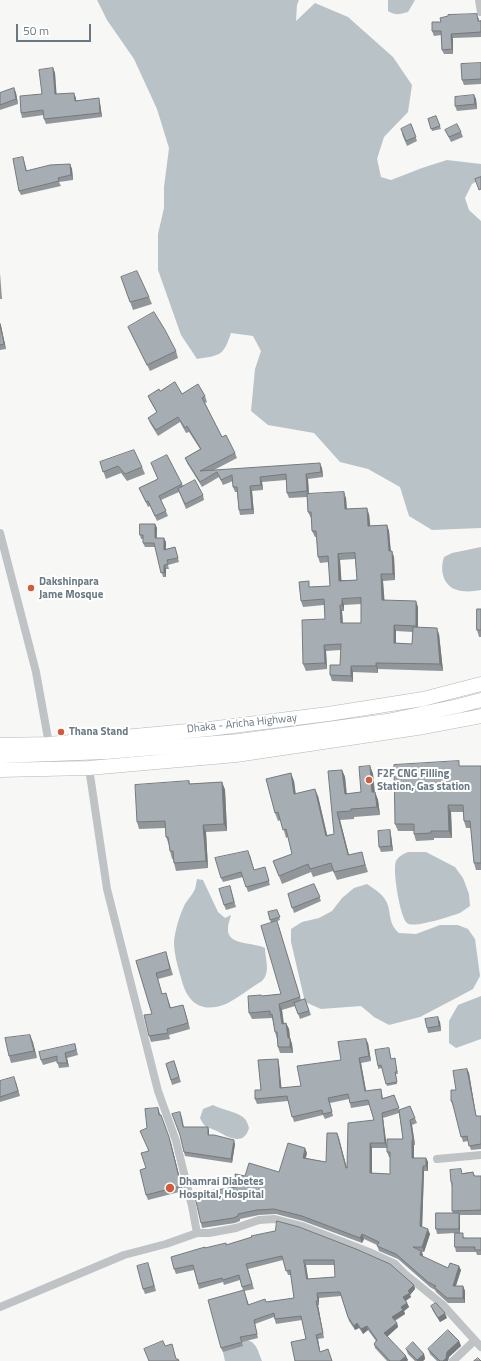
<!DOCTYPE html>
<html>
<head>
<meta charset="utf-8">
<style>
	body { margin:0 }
	#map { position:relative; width:481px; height:1361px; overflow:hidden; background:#f7f7f5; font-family:"Titillium Web",sans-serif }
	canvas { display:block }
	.scale { position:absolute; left:16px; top:24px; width:75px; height:18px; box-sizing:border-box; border:2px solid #697883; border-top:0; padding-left:5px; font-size:12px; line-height:14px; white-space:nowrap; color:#697883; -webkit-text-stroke:3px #fff; paint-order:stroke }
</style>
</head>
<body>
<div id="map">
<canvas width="481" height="1361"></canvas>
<div class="scale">50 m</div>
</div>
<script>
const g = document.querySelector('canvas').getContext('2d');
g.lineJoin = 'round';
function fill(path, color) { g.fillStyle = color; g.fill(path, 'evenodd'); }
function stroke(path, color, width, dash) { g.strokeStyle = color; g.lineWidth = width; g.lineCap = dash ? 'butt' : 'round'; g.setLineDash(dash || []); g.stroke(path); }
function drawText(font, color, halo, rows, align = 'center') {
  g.font = font + ' "Titillium Web",sans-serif'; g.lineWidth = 4; g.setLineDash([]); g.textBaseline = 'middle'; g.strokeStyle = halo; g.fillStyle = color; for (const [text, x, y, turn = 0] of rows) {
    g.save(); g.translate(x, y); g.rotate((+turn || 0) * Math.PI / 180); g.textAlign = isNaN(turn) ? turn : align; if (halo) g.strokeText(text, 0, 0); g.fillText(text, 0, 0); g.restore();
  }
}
const water = new Path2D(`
	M97,0H299L297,5L296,21L315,3L348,17L393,57L412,85L408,112L384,137L377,159L381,177L391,180L422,168L447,160L481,164V179L472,184L465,198L469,210L481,221V528L432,530L409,516L400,487L368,469L340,462L314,433L268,425L251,411L255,369L261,351L253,336L231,333C223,357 220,355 197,359L181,335L158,270V234L164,208V187L169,148L157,109L134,59L107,20Z
	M388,0H415L408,12C400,14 396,16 388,11Z
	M481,547V590C475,591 467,592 462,591C444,589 439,572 444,557L452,553Z
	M408,852H426L455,867L463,878L469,894L470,906C467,908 463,911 460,913C451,916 413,929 407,923C400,917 392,869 396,861C399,856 403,854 408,852Z
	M197,879L203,880L218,912L225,918L231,915C230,919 228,924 228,928C226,946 255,942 265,948C265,959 271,972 262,981C252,987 235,1000 226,1004C200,1014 187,1002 181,978C178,967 174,954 174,942C175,930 180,914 185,904C188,899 192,895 194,891C196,888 196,883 197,879Z
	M367,884C374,889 382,893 386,901C392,912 387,922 399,933L416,934L440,925H458L468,929L475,939L480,976L473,989L460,996L420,1017L389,1025L374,1017L361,1006L321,1009L305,1002L291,942V929L302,922L319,918L332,911L342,898L354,888Z
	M481,996V1039L456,1048L449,1043V1021L458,1005Z
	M213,1105C222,1110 239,1112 245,1119C247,1121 248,1125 249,1128C244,1146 229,1138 217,1131C213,1129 208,1128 205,1126C203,1124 201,1120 200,1118L203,1109Z
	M241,1338C257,1342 256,1346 262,1361H225L222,1348Z`);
const minor = new Path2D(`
	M479,0L481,12
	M0,533L36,672L49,744
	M89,768L107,889L158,1091L176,1141L192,1206L197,1233
	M437,1159L481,1155
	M0,1307L124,1255L166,1244L197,1233H209L236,1228L259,1220L275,1219L302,1226L369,1252L395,1264L405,1274L442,1304L481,1347
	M453,1361L474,1341`);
const trunk = new Path2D(`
	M0,745L49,744L209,729L328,714L423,699L481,684
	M0,756L106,752L239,741L387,721L458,706L481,700
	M0,770L89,768L236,755L424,727L481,716`);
const wall = new Path2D(`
	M479,18V21L481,20V37L453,38V54H444L442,50L441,35L434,36L432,31L441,22Z
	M481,63V84L464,85L462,80Z
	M53,68L55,73L56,94L76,98V100L100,103L102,117L46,124L44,119V115L22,118L21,113L42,94Z
	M14,88L16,93L18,104L0,110V93Z
	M474,95L476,99L477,109L457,111L455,106Z
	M436,116L441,129L432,131L428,119Z
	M411,124L417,141L407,146L402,134Z
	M445,130L461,132L463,137L451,142Z
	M23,157L27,171L70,164L72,169L73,180L59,182L61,186L21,195L19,191Z
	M0,273L2,299H0Z
	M121,277L149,297L152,304L133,310Z
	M0,323L1,326L6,349L0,350Z
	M128,327L176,351L178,358L150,371Z
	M160,391L205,396L207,402L205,403L222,437L235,453L237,458L214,470L322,468L323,477L308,479L309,494L346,498L347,509L369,514L370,526L387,525L389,531L391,551L394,557L395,580L383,581L384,600L418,607V627L439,634L443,671L378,669V673L353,672V682L332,681L330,675L340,665L341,650L326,651L327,669L306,671L303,664L325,619L324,605L303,607L301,601L311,587L330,586L329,562L320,563L318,557L317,537H315L312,531V518H311L308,512L307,497L289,498L287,493L286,480L262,482L263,490L252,491L254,514L240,515L239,510L237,492H235L233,487V481L223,485L219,477L202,487L187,463L185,458L200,449L189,432L186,433L180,422L158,436L150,423L148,418L157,413L150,401L148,396ZM355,559L357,580H341L340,560ZM361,604V623H343L342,611H344V605ZM396,631L413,632L412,644L396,643Z
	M100,462L142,467L145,474L127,481L121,473L106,479Z
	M151,463L182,484L183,486L203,495L204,500L186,509L179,492L161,500L168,516L157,521L150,506L148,507L139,488L158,479Z
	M155,524L157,528V538L166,542V549L175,547L179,562L168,565L169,569H166V577H163L155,547H145L143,543V539H141L140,535Z
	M481,609V637H479L477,630Z
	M370,766L373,774L375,792L378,800L380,815L354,817V819L340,820L349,855L364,860L368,872L337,880L333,871L313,877L311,872L282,884L273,861L292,854L288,837L286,838L281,820L278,821L275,813L294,781L295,794L318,796L327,835L334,834L342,770L345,777L347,794L361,792Z
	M461,766H481V870H476L474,863L471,828H466L464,821L463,812H451L452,838H434V840L416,841L414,834V831H398L395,824Z
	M189,781L190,784L222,782L225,790L227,831L206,832L208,868L176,871L173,859H172L170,851L169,845L166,837V828L139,829L137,822Z
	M390,830L391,835L393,851L381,852L379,847Z
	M250,855L254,870L266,872L270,885L248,892L243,877L223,882L221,878Z
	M314,884L321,901L294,913L288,894Z
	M230,886L236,907L226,910L224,905Z
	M277,910L280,920L271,923L268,912Z
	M279,928L301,1000L305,999L311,1015L300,1019L295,1006L282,1010L284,1023H286L289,1029L290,1038L292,1044L293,1053H280L278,1047L277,1039L275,1032L273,1021L272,1018L252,1019L249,1013L262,996L281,994Z
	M166,952L173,975L158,979L162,994L168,999L171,1008L183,1005L190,1029L169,1035L170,1039L151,1042L149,1036L152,1014L136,961Z
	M440,1022L441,1031L428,1033L427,1028Z
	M30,1035L37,1058L11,1063L9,1056Z
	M368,1043L371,1061L361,1063L366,1091L381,1089L383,1098L394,1095L399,1110L410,1106L417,1123L412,1125L415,1145H414V1158H426L428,1162V1171H424L422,1227L430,1234L424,1252H422L423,1255L422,1257L448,1268L461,1270L456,1286H463L465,1291V1303H448L436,1292L435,1290L430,1287L398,1259L379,1251L377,1245L364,1239L362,1243L303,1221L276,1214L259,1215L240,1219V1221L235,1223L202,1228L201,1223L237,1187L245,1176L279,1172L307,1153L306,1158L326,1162L337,1133L347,1168L374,1120L369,1105L351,1108L349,1099L330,1103L333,1116L325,1119L323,1115L294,1122L288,1101L257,1104L255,1099L278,1059L279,1064L281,1088L301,1086ZM399,1113L403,1139L387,1152L389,1157H390V1174L372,1173V1148H387L383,1118Z
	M75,1044L78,1055L67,1058L69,1067L59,1068L57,1061L43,1065L41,1060Z
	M389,1050L391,1059L395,1061L398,1074H396L397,1084L387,1086L382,1068L378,1069V1066Z
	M174,1061L181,1082L172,1085L166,1064Z
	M467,1069L469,1073L476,1116H481V1149L471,1150L468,1141L463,1142L453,1106L451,1101Z
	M0,1081L16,1082L20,1096L0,1102Z
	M158,1108L171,1143L183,1191L148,1200L146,1195V1168L148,1151L147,1128Z
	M180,1112L182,1117L184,1127H208L209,1131V1135L235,1144L232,1163L185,1156L184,1152Z
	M473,1172L475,1176H481V1215H460V1233L465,1238H481V1255H477L476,1252H456L455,1247V1233L437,1234L436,1229L453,1213L452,1211V1187L451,1182L463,1173Z
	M275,1231L414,1285L415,1289L410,1295L411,1297L406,1301L409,1307L404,1311L405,1314L395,1321L397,1323L398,1327L387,1336L408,1360L407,1361H387L375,1348L374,1344L376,1341L368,1330L363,1334L359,1328L355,1330L349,1321L341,1296L319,1298V1305H318L324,1338L318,1339L320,1352L295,1361L306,1339L302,1320L276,1324L274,1317L255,1324L258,1338L242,1342L243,1346L223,1352L221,1348L243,1290L240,1280L224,1285L223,1282L199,1289L194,1270L176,1274L174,1269L205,1248L226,1245ZM283,1260L288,1275H291L294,1298L266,1302L249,1305L244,1291L254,1289L248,1269ZM306,1265H335V1277L308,1279Z
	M150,1268L156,1291L145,1294L143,1289Z
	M431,1306L447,1318L440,1322L433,1311Z
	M459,1341L461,1346L449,1357L448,1361H437L430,1354L428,1349Z
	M406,1349L424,1354L425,1359L423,1361H415L408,1354Z`);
const shadedWall = new Path2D(`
	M451,34L453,38V54L452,49Z
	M53,68L55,73L57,99L55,94Z
	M14,88L16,93L18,104L16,99Z
	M74,93L76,98V105L75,101Z
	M474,95L476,99L477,109L475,104Z
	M99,98L100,103L102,117L100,113Z
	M70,164L72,169L73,180L71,175Z
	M0,323L1,326L6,349L4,344Z
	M320,463L322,468L323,477L321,472Z
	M306,474L308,479L309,497L307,491Z
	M260,477L262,482L263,490L261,485Z
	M250,486L252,491L254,514L252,509Z
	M344,492L346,498L347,515L345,509Z
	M367,508L369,514L371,532L368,526Z
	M155,524L157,528L156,542L155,538Z
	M387,525L389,531L391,557L389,551Z
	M164,538L166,542V554L164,550Z
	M392,551L394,557L395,580L393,574Z
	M338,554L340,560L342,587L339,581Z
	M164,565L166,569V577L164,572Z
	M381,574L383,581L385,606L382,600Z
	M342,599L344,605V611L342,605Z
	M416,601L418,607V632L416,626Z
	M340,605L342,611L343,629L341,623Z
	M394,625L396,631V650L394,643Z
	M437,628L439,634L443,671L440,664Z
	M324,645L326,651L327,669L325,663Z
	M376,663L378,669V673L376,666Z
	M351,666L353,672V682L351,676Z
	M370,766L373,774L375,800L372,792Z
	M342,770L345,777L347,802L345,794Z
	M291,773L294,781L297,802L294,794Z
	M222,782L225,790L227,831L224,824Z
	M315,789L318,796L329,843L326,836Z
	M375,792L378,800L380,815L377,807Z
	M448,805L451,812L452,838L449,831Z
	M337,812L340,820L351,863L348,855Z
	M203,825L206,832L208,868L206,861Z
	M390,830L391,835L393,851L391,846Z
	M279,1004L282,1010L284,1030L282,1024Z
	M183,1005L185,1011L190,1029L188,1023Z
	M438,1017L440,1022L441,1031L439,1026Z
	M286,1023L289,1029L290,1039V1038L292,1044L293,1053L290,1047L288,1038Z
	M30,1035L33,1042L37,1058L34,1051Z
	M366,1039L368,1043L371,1061L369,1056Z
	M65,1053L67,1058L69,1067L67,1063Z
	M359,1058L361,1063L367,1096L365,1091Z
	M278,1059L279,1064L282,1092L280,1088Z
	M467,1069L469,1073L477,1120L476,1116Z
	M382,1113L383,1118L387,1148L385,1143Z
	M410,1120L412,1125L415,1145L413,1140Z
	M208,1127L209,1131V1139L208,1135Z
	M337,1133L339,1138L348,1173L346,1168Z
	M169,1137L171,1143L183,1191L181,1186Z
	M234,1140L235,1144L232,1163L231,1159Z
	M412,1140L414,1145V1162L412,1158Z
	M370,1143L372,1148V1178L370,1173Z
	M305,1148L307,1153L304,1162L303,1158Z
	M426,1158L428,1162V1171L426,1166Z
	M423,1166L424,1171L422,1231L420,1226Z
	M459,1213L460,1217V1233L459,1229Z
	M428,1229L430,1234L424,1252L422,1247Z
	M362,1234L364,1239L362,1243L360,1238Z
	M421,1251L423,1255L421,1260L420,1255Z
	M304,1260L306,1265L309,1284L307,1279Z
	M459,1266L461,1270L454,1291L453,1286Z
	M414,1285L415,1289L410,1295L411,1297L405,1301L403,1297Z
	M463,1286L465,1291V1303L463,1298Z
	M317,1293L319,1298V1305L318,1301Z
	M316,1301L318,1305L324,1338L323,1333Z
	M407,1303L409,1307L404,1311L405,1314L393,1321L392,1317L401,1307Z
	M445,1313L447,1318L440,1322L438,1318Z
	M357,1323L359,1328L355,1330L354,1326Z
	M397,1323L398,1327L386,1338L384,1333Z
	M367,1326L368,1330L363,1334L361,1329Z
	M316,1335L318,1339L321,1357L320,1352Z
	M459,1341L461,1346L449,1357L448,1361H443L447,1352Z
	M424,1354L425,1359L423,1361H417V1360Z
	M406,1356L408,1360L407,1361H400Z`);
const building = new Path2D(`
	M477,14L478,21H481V32L451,34L452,49L442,50L441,31H432V22H441L440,18L448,16V15Z
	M481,63V79L462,80L461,64Z
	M53,68L55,94L74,93L75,101L99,98L100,113L44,119L43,110L21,113L20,96L42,94L39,70Z
	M14,88L16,99L0,105V93Z
	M474,95L475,104L455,106V97Z
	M436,116L440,126L431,129L428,119Z
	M411,124L416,137L406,141L401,129Z
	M457,124L461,132L449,137L445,130Z
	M23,157L26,171L50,165L70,164L71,175L58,178L59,181L19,191L13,159Z
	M481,177V189L479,190L475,179Z
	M137,271L149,297L130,302L121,277Z
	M154,312L165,330L176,351L147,365L128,327Z
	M0,324L4,344L0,345Z
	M175,382L182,394L198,384L205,396L202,398L222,437L226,435L235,453L200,471L320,463L321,472L306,474L307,491L287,493L286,474L260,477L261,485L250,486L252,509L239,510L237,487H233L232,475L221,480L217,472L200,482L185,458L201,449L187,426L185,428L178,417L156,430L148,418L157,412L148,396L159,389L160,391Z
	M134,450L142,467L125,474L118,466L103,472L100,462Z
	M167,455L182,484L159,496L166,511L155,516L148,501L146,502L139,488L158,479L151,463Z
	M195,480L203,495L185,504L178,489Z
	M344,492L345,509L367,508L368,526L387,525L389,551H392L393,574H381L382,600L416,601V626L394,625V643L412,644L413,627L437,628L440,664L376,663V666H351V676L330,675V665H340L341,644L324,645L325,663L303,664L302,620L325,619L324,599L301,601L299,582L309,581V587L330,586L328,556L318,557L316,531H312L311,512H308L307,494ZM355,553L357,580L339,581L338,554ZM361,598V623H341L340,605H342V599Z
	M140,524H155V538H164V550L175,547L178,558L167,560L168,564L164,565V572L161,573L154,543H143V535H140Z
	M477,609H481V630H477Z
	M459,761V766H481V863H474L470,821H464L463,805H448L449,831H431V833L414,834V824H395L394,765Z
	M370,766L372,792H375L377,807L351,809V811L337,812L348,855L362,852L365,865L334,872L331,863L310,869L308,864L279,876L273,861L292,854L286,829L283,830L278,812L275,813L266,779L291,773L294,794L315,789L326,836L334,834L328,771L342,770L345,794L361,792L359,767Z
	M189,781V784L222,782L224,824L203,825L206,861L174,863L173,851H170L168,837H166L165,821L137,822L135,785Z
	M390,830L391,846L379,847L378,831Z
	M248,851L254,870L265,867L269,881L246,887L241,872L221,878L215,858Z
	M314,884L320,897L292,908L288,894Z
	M230,886L234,902L224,905L219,889Z
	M277,910L280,917L270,920L268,912Z
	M277,921L300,997L279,1004L282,1024L286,1023L288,1038H290V1047H278L277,1032H275L272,1014L270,1015V1011L249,1013L248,996L261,995L262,996L281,994L261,926Z
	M166,952L170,969L156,973L162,994L166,993L170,1008L183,1005L188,1023L167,1029L168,1033L149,1036L144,1015L152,1014L136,961Z
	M305,999L309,1011L298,1014L294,1003Z
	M438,1017L439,1026L427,1028L425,1019Z
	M30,1035L34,1051L9,1056L5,1038Z
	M366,1039L369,1056L359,1058L365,1091L381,1089L382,1099L394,1095L399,1108L382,1113L385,1143H370V1173L390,1174V1152H387V1139H403L399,1110L410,1106L415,1118L410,1120L413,1140H412V1158H426V1166H423L420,1226L428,1229L422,1247H413L421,1251L420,1255L448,1268L450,1263L459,1266L453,1286H463V1298H447L434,1287L436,1286L428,1282L396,1254L377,1246L379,1242L362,1234L360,1238L302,1216L274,1209L257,1210L238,1214V1216L233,1218L201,1223L194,1193L237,1187L235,1174L245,1176L249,1163L279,1172L288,1143L305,1148L303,1158L326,1162L327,1133H337L346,1168H347L348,1123L374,1120L368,1100L350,1103L348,1094L328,1098L332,1112L323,1114L322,1110L292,1117L287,1096L255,1099V1090H261L258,1060L278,1059L280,1088L301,1086L297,1066L341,1060L338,1042Z
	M75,1044L76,1050L65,1053L67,1063H57V1056L41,1060L39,1052Z
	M389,1048L391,1059L395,1058L397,1072H395L397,1082L386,1084L381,1065L378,1066L375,1050Z
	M174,1061L179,1077L171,1080L166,1064Z
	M467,1069L476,1116H481V1144L469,1146L467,1136L461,1137L452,1101H451V1090H456L453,1071Z
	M14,1077L18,1091L0,1097V1081Z
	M158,1108L159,1115H161L169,1137L181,1186L146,1195L140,1170L146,1168L141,1153L149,1151L140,1131L147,1128L145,1109Z
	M180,1112L183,1127H208V1135H214L234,1140L231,1159L184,1152L180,1135L172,1114Z
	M461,1169L462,1174L473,1172L474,1176H481V1210L452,1211V1182H451L450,1170Z
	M436,1213H459V1229H436Z
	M277,1221L299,1227L356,1249L390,1264L414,1285L408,1291L410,1293L403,1297L407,1303L401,1307L403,1310L392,1317L397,1323L384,1333L406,1356L400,1361H390L374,1344L377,1340L367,1326L361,1329L357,1323L354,1326L348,1317L340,1292L317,1293L318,1301H316L323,1333L316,1335L320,1352L328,1349L332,1361H295L291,1342L306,1339L301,1316L275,1319L274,1313L254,1320L257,1334L240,1337L242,1342L221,1348L208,1300L244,1290L248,1305L265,1299L266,1302L294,1298L290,1270L286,1271L282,1256L246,1264L252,1284L242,1287L239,1275L223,1280L222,1278L198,1284L193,1265L174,1269L171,1257L205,1247V1248L226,1243V1245L252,1237L251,1236L275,1231ZM304,1260H334L335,1277L307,1279Z
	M455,1233H463V1238H481V1250H475V1247H455Z
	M148,1263L154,1286L143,1289L137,1266Z
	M436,1303L445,1313L438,1318L431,1306Z
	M448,1330L459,1341L447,1352L446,1358L443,1361H440L428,1349Z
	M163,1341L165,1346L172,1344L176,1359H178L179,1361H149L144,1349Z
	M413,1342L424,1354L417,1360L406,1349Z
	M478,1358L481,1361H474Z`);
const markers = [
	[31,588,4,"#d25b3a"],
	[61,732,4,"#d25b3a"],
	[369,780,4,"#d25b3a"],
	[170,1188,5,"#d25b3a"]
];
const poiNames = [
	["Dakshinpara",39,582],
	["Jame Mosque",39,595],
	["Thana Stand",69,732],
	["F2F CNG Filling",377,774],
	["Station, Gas station",377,787],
	["Dhamrai Diabetes",179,1182],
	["Hospital, Hospital",179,1195]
];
const streetNames = [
	["Dhaka - Aricha Highway",242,724,-6]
];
fill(water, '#b9c3c7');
stroke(trunk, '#b2b6b9', 15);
stroke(minor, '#bfc3c6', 8);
stroke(trunk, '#fff', 14);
fill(wall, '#90969a');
fill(shadedWall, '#757a7d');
fill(building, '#a7aeb3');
stroke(building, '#757a7d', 1);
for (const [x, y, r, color] of markers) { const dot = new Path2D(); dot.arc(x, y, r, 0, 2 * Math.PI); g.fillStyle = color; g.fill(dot); stroke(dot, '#fff', 1.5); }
drawText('bold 11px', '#697883', '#fff', poiNames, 'left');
drawText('11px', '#697883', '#fff', streetNames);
</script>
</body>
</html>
